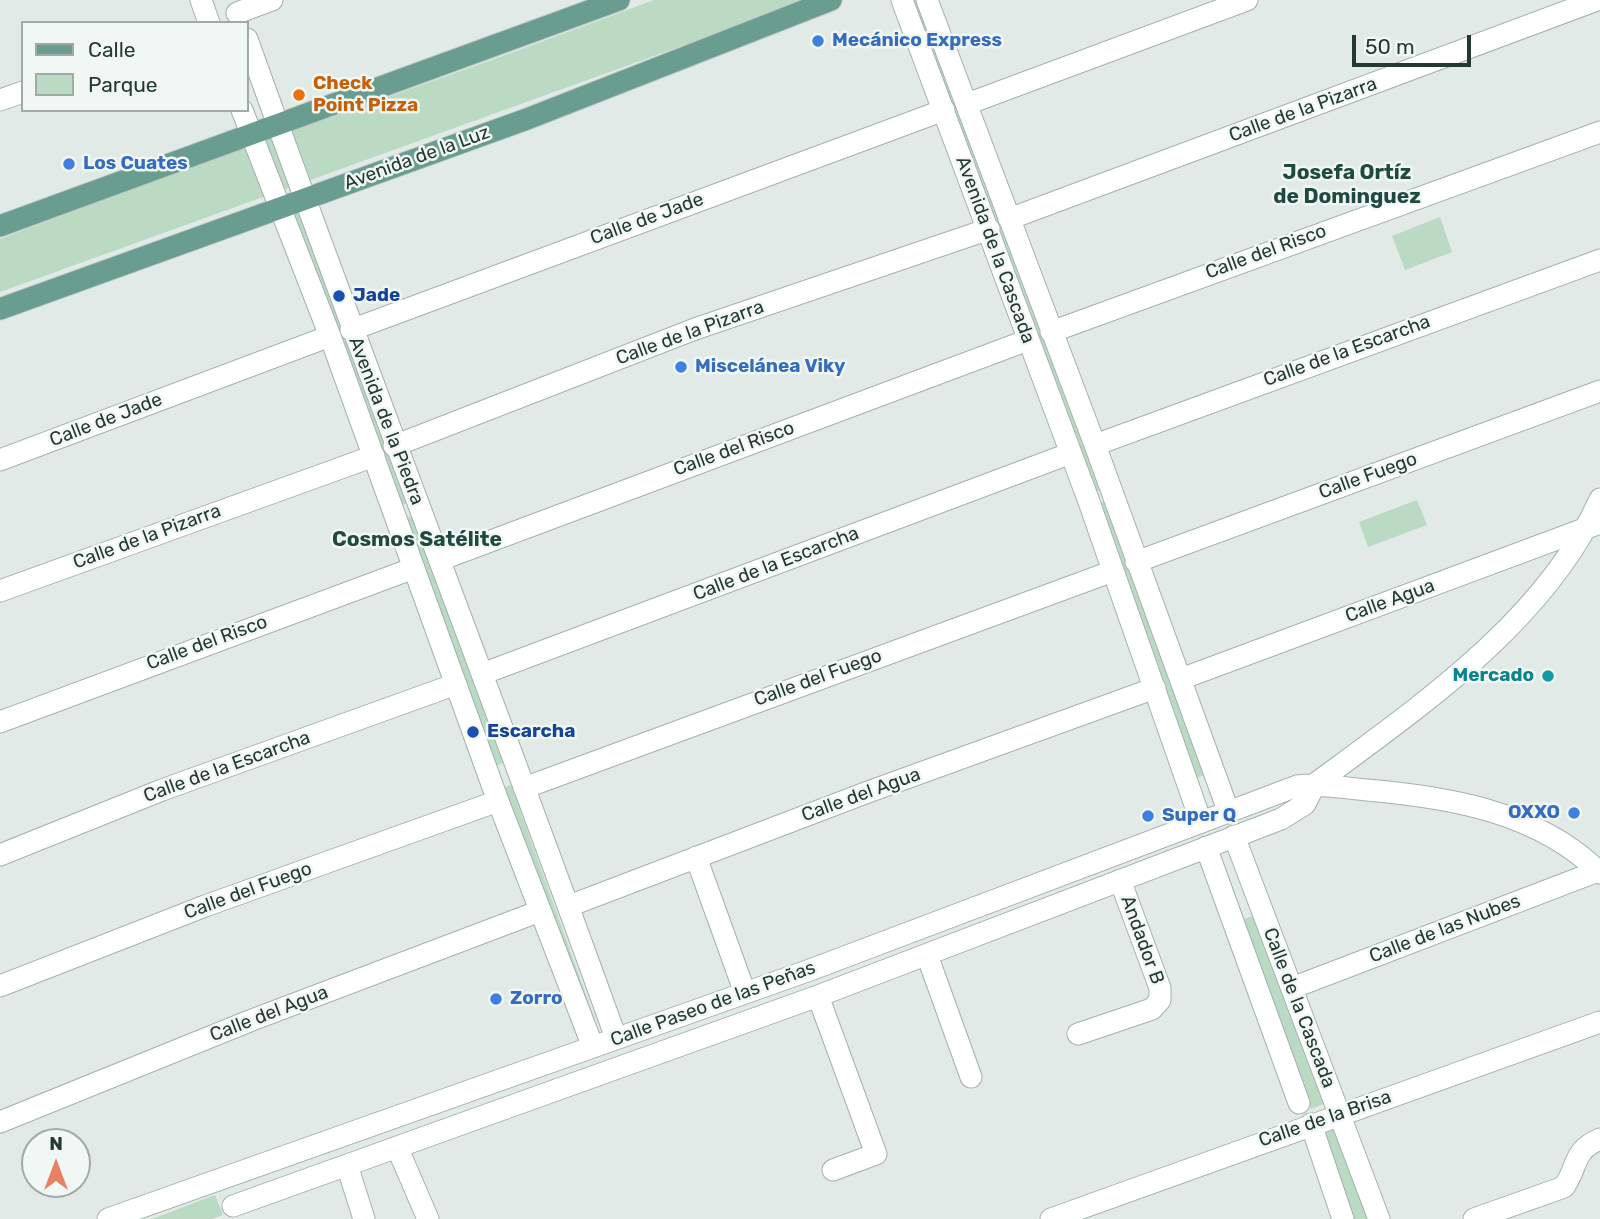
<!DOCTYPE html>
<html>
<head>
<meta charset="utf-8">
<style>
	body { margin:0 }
	#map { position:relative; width:1600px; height:1219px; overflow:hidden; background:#e1eae6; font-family:Rubik,sans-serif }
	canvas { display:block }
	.legend { position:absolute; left:21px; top:21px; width:228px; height:91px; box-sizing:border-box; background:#f1f7f4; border:2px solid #9faba7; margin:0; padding:9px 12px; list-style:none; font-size:21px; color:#233a33 }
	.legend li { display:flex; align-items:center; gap:14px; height:35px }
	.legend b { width:35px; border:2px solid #9faba7 }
	.north { position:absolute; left:21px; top:1128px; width:70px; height:70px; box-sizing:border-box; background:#f1f7f4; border:2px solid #9faba7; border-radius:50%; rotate:0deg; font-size:19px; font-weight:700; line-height:28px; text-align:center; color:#233a33 }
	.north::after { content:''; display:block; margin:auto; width:24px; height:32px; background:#e88161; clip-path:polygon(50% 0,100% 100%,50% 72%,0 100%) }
	.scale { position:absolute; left:1352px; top:35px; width:119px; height:32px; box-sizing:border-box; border:4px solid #233a33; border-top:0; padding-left:9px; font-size:21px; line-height:24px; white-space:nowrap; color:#233a33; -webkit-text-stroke:5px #f1f7f4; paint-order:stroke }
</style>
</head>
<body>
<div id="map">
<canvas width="1600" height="1219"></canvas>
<ul class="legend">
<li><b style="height:9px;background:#689d8f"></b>Calle</li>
<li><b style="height:19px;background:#bbdac3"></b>Parque</li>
</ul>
<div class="north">N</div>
<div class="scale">50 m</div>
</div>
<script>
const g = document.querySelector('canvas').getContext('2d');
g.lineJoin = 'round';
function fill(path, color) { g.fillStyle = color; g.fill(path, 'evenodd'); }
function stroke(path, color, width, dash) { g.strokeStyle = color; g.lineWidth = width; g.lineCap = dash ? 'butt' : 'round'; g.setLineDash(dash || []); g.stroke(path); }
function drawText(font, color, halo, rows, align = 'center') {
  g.font = font + ' Rubik,sans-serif'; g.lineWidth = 5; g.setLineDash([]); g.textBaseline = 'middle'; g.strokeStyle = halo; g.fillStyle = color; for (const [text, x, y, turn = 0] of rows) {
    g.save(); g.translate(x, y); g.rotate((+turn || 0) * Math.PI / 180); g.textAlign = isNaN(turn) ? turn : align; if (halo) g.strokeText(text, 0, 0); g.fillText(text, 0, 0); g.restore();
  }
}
const green = new Path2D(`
	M654,0H809L0,292V239C217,155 437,82 654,0Z
	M908,0H922L1103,488L1094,493Z
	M305,207L412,501L394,508L286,215Z
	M1440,217L1452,252L1405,270L1392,236Z
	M1417,500L1427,525L1368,547L1359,522Z
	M1105,501L1206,774L1197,778L1096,504Z
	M412,516L503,763L492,767L401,520Z
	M511,785L595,1020L588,1023L497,790Z
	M1257,914L1331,1101L1311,1109L1237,922Z
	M1333,1130L1370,1219H1354L1324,1133Z
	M215,1195L223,1215L212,1219H152Z`);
const minor = new Path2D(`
	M201,0L209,23
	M902,0L1088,499L1201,822
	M927,0L1095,445L1229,813
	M237,13L272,0
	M247,39C367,374 496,704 616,1038
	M0,100L23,92
	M967,104L1247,0
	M242,110L330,336L498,801L593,1047
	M1009,219L1597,0
	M351,330L944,110
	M1051,332L1600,132
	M1095,445L1600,260
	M394,446L695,329L989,229
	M0,460L330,336
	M440,560L1028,340
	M1136,562L1600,391
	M0,591L374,456
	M482,674L1071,453
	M1181,679L1600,523
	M0,722L414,568
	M1315,784C1419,707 1546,621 1600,499
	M524,788L1113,571
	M1234,836L1379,1219
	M1206,847L1299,1103
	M0,855L162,790L456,684
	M696,857L745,993
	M569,906L868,792L1155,688
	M927,955L971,1077
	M0,986L205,906L498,801
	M1292,988L1598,871
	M818,996L876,1154L833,1170
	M1078,1034L1152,1009L1160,1000V988L1120,880
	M0,1122L252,1020L540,911
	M1311,1124L1343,1219
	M397,1147L428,1219
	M347,1165L364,1219
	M233,1206L818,996L1281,819L1305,804L1315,784
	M108,1219L810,970L1297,786C1320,783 1343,788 1367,790C1449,797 1539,812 1600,873
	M1051,1219L1600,1022
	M1474,1219L1564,1187C1579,1165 1572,1151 1600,1139`);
const major = new Path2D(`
	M0,226L619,0
	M0,309L527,119L831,0`);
const markers = [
	[818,41,7,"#3f7fe0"],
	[299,95,7,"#e8710a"],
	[69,164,7,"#3f7fe0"],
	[339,296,7,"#1a4fb4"],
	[681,367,7,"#3f7fe0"],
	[1548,676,7,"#0f9aa8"],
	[473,732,7,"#1a4fb4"],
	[1574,813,7,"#3f7fe0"],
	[1148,816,7,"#3f7fe0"],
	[496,999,7,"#3f7fe0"]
];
const shopNames = [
	["Mecánico Express",832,41],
	["Los Cuates",83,164],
	["Miscelánea Viky",695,367],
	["OXXO",1560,813,"right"],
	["Super Q",1162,816],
	["Zorro",510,999]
];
const foodNames = [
	["Check",313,84],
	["Point Pizza",313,106]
];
const streetNames = [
	["Calle de la Pizarra",1303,110,-20],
	["Avenida de la Luz",417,158,-20],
	["Calle de Jade",647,219,-20],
	["Avenida de la Cascada",995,250,70],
	["Calle del Risco",1266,252,-20],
	["Calle de la Pizarra",690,333,-20],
	["Calle de la Escarcha",1347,351,-20],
	["Calle de Jade",106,420,-21],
	["Avenida de la Piedra",386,421,69],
	["Calle del Risco",734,449,-20],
	["Calle Fuego",1368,476,-20],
	["Calle de la Pizarra",147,537,-20],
	["Calle de la Escarcha",776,564,-21],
	["Calle Agua",1390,601,-20],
	["Calle del Risco",207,643,-20],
	["Calle del Fuego",818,678,-20],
	["Calle de la Escarcha",227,767,-20],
	["Calle del Agua",861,795,-20],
	["Calle del Fuego",248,891,-20],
	["Calle de las Nubes",1445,929,-21],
	["Andador B",1142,940,70],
	["Calle Paseo de las Peñas",713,1004,-20],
	["Calle de la Cascada",1299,1008,69],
	["Calle del Agua",269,1014,-21],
	["Calle de la Brisa",1325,1119,-19]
];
const transitNames = [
	["Jade",353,296],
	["Escarcha",487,732]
];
const cultureNames = [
	["Mercado",1534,676]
];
const neighbourhoodNames = [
	["Josefa Ortíz",1347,173],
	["de Dominguez",1347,197],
	["Cosmos Satélite",417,540]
];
fill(green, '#bbdac3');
stroke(minor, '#a4b2ad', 23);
stroke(major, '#bdc4c2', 23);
stroke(minor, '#fff', 21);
stroke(major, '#689d8f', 21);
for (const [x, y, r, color] of markers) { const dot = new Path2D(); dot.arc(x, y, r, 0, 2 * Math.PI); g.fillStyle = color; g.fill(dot); stroke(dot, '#f1f7f4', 2.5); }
drawText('bold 19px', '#366cbe', '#f1f7f4', shopNames, 'left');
drawText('bold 19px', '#c56008', '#f1f7f4', foodNames, 'left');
drawText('19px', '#233a33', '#f1f7f4', streetNames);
drawText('bold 19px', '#164399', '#f1f7f4', transitNames, 'left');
drawText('bold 19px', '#0d838f', '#f1f7f4', cultureNames, 'right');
drawText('bold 21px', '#204a3f', '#f1f7f4', neighbourhoodNames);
</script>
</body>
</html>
